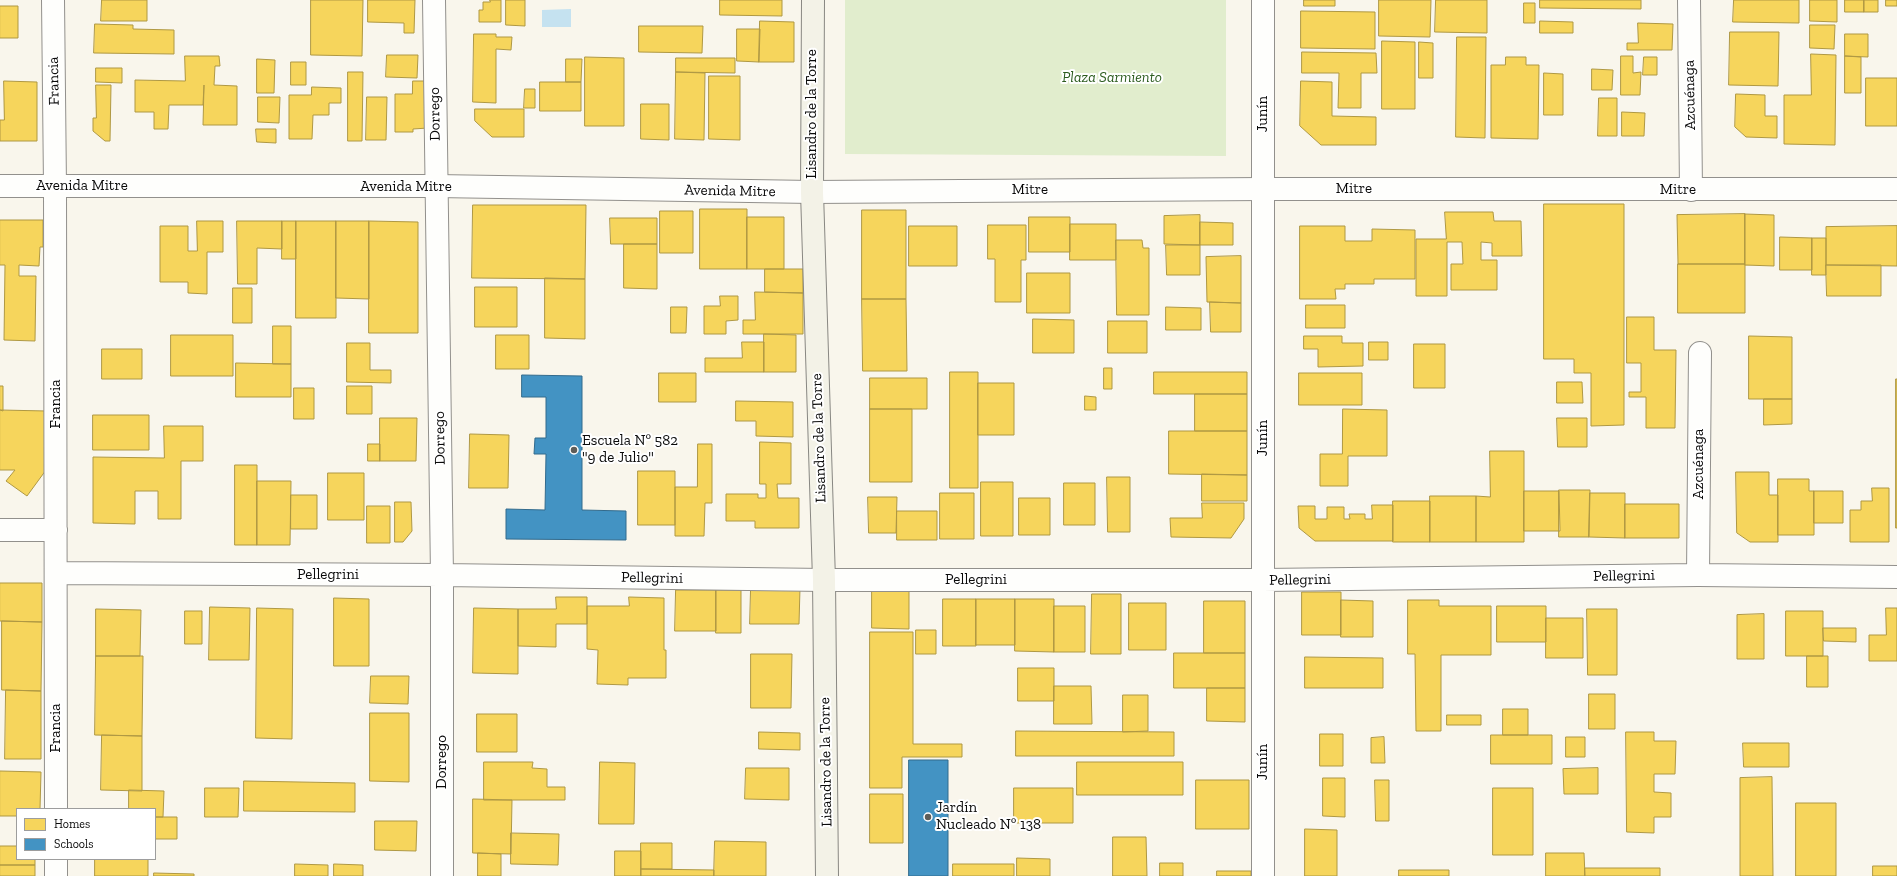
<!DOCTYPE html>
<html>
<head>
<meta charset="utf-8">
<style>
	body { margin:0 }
	#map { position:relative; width:1897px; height:876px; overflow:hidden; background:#f9f6ec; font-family:"Zilla Slab",serif }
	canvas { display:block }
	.legend { position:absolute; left:16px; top:808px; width:140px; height:52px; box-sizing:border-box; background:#fff; border:1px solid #9d9d9d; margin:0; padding:5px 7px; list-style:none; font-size:12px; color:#0a0a0a }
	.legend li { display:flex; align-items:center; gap:8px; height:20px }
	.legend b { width:20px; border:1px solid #9d9d9d }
</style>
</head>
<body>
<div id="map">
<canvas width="1897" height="876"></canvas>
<ul class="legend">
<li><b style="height:11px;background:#f6d55c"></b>Homes</li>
<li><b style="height:11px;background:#4393c3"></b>Schools</li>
</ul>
</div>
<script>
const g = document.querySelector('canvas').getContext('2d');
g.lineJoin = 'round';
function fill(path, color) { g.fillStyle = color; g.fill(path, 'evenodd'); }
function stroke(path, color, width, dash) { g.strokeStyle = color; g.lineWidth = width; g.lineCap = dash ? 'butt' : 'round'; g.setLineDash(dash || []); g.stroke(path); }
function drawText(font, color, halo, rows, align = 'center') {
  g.font = font + ' "Zilla Slab",serif'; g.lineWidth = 4; g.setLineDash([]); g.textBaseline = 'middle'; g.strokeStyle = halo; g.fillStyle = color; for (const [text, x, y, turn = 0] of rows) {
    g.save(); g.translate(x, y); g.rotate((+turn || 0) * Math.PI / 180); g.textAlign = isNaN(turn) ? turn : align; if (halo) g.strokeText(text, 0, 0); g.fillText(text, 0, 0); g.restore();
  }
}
const green = new Path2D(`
	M845,0H1226V156L845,154Z`);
const water = new Path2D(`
	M571,9V27H542V10Z`);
const homes = new Path2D(`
	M102,0H147V21H101Z
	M311,0H363L362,56L311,55Z
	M368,0H415L414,33H404V23L368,22Z
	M490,0H501V22H479V10H483V2H490Z
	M506,0H525V26L506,25Z
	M720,0H782V16L720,15Z
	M1304,0H1335V6H1304Z
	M1379,0H1431L1430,37L1379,36Z
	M1436,0H1487V33L1435,32Z
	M1540,0H1641V9L1540,8Z
	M1734,0H1799V23L1733,22Z
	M1810,0H1837V22L1810,21Z
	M1845,0H1864V12H1845Z
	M1864,0H1878V12H1864Z
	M1886,0H1897V6H1886Z
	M1524,3H1535V23H1524Z
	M0,6H18V38H0Z
	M1301,11L1375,12V49L1301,48Z
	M760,21L794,22V62H759Z
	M1540,21L1573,22V33H1540Z
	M1638,23L1673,24L1672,50H1627V43H1638Z
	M95,24L133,25V29L174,30V54L94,53Z
	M1810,25H1835L1834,49L1810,48Z
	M639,26H703L702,53L639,52Z
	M737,29H760L759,62L737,61Z
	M1730,32H1779L1778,86L1729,85Z
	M474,34H496V37H512L511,50L496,49V103L473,102Z
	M1845,34H1868V57L1845,56Z
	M1457,37H1486L1485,138L1456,137Z
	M1382,41L1415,42V109H1382Z
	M1419,42L1433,43V78H1419Z
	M1302,52L1376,53L1377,73H1361V108H1338L1339,73H1302Z
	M1811,54L1836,55L1835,145L1784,144V95H1811Z
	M387,55H418L417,78L386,77Z
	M185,56H219L220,66H215L214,85L237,86V125H203L204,85L203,105H169L168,129H154V112H135V80L185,81Z
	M1621,56H1633V73L1641,72L1640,95H1621Z
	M1845,56L1861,57V93H1845Z
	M585,57L624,58V126H585Z
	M1506,57H1526V65H1539L1538,139L1491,138V65H1505Z
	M1644,57H1657V75H1643Z
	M676,58H735V73L676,72Z
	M257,59L275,60L274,93H257Z
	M566,59H582L581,82H566Z
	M291,62H306V85H291Z
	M96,68H122V83L96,82Z
	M1592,69L1613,70L1612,90H1592Z
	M348,72H363L362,141H348Z
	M676,72L705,73L704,140L675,139Z
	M1544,73L1563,74V115H1544Z
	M709,76H740V140L709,139Z
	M1866,78H1897V126H1866Z
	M4,81L37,82V141H0V120H4Z
	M413,81H428V128L413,129V132H395V94H412Z
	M1301,81L1332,82V116L1376,117V145H1321L1300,126Z
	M540,82H581V111H540Z
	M96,85H111L110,141H105L93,131V118H96Z
	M312,87L341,88V103H329V115H313L312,139H289V95H311Z
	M525,89H535V108H524Z
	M1736,94L1765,95V116H1777V138L1746,137L1735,127Z
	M258,97H280L279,123L258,122Z
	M367,97H387L386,140H366Z
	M1599,98H1617V136H1598Z
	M641,104H669V140L641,139Z
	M475,109H524V137H492L475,121Z
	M1622,112L1645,113L1644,136H1622Z
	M256,129H276V143L257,142Z
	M1544,204H1624V425L1591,426V373H1574V359H1544Z
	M473,205H586L585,279L472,278Z
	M700,209H747V269H700Z
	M862,210H906V299H862Z
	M660,211H693V253H660Z
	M1445,212H1493L1494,221H1521L1522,256H1492V243L1481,242V260H1497V290H1451V264H1463L1462,242H1447V296H1416V239H1446Z
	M1745,214L1774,215V266L1745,265Z
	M1745,214V264H1678L1677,215Z
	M1200,215V245L1164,244V216Z
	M747,217H784V269H747Z
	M1029,217H1070V252H1029Z
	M610,218H657V244H611Z
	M0,220H43V247H40L39,266L19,265V276H36L35,341L4,340L5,265H0Z
	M197,221H223V252H207V294L188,293V282H160V226H188V251H197Z
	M237,221H282V249L257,248V284H238Z
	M282,221H296V259H282Z
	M296,221H336V318H296Z
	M336,221H369V299L336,298Z
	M369,221L418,222V333H369Z
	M1200,222L1233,223V245H1200Z
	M1070,224H1116V260H1070Z
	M988,225H1026V260H1021V302H995V259H988Z
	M909,226H957V266H909Z
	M1300,226H1345V241H1372V229L1415,230V279H1374V284H1345V289H1335L1336,299H1300Z
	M1897,226V266L1826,265V227Z
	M1780,237L1812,238V270H1780Z
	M1812,238H1826V275H1812Z
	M1116,240H1142L1143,248H1149V315H1117Z
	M624,244H657V289L624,288Z
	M1166,245H1200V275H1167Z
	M1241,256V303L1207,302L1206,257Z
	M1678,264H1745V313H1678Z
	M1826,265H1881V296H1827Z
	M765,269H803V293L765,292Z
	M1027,273H1070V313H1027Z
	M545,278L585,279V339L545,338Z
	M475,287H517V327H475Z
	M233,288H252V323H233Z
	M755,292L803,293V334H743V320H755Z
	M720,296H738V320L726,321V334H704V306H720Z
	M862,299H906L907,371H863Z
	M1210,302L1241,303V332H1211Z
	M1306,305H1345V328H1306Z
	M671,307H687L686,333H671Z
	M1166,307L1201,308V330H1166Z
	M1627,317H1654V350H1676L1675,428H1646V397H1629V392H1641V363H1627Z
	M1033,319L1074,320V353H1033Z
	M1108,321H1147V353H1108Z
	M273,326H291V364H273Z
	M764,334L796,335V372H764Z
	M171,335H233V376H171Z
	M496,335H529V369H496Z
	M1304,336H1342V343H1363V366L1318,367V349H1304Z
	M1749,336L1792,337V399H1749Z
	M742,342H764V372H705V358H742Z
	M1369,342H1388V360H1369Z
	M347,343H370V370H391V383L347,382Z
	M1414,344H1445V388H1414Z
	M102,349H142V379H102Z
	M236,363L291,364V397H236Z
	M1104,368H1112V389H1104Z
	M950,372H978V488H950Z
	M1154,372H1247V394H1154Z
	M659,373H696V402H659Z
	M1299,373H1362V405H1299Z
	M870,378H927V409H870Z
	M1896,379H1897V528H1896Z
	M1557,382H1582L1583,403H1557Z
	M978,383H1014V435H978Z
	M0,386H3V411L0,410Z
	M347,386H372V414H347Z
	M294,388H314V419H294Z
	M1195,394H1247V431H1195Z
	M1085,396L1096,397V410H1085Z
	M1764,399H1792V424L1764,425Z
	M736,401L793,402V437L756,436V421H736Z
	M870,409H912V482H870Z
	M1343,409L1387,410V456H1348V486H1320V454H1342Z
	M0,410L47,411L46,470L27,496L6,481L15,470H0Z
	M93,415H149V450H93Z
	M380,418H417L416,461H380Z
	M1557,418H1587V447H1558Z
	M164,426H203V461H181V519H158V491H135V524L93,523V457L164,458Z
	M1169,431H1247V475L1169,474Z
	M470,434L509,435L508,488H469Z
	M760,442L791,443V484H777L778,498H799V528H755V521H726V494H758V498H766V484H760Z
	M368,444H380V461H368Z
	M698,444H712V503H705L704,536H675V487H697Z
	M1490,451H1524V542H1476V496L1490,497Z
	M235,465H257V545H235Z
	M638,471H675V525H638Z
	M1736,472H1769V495H1778V542H1750L1737,533Z
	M328,473H364V520H328Z
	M1202,474L1247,475V501H1202Z
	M1107,477H1130V532H1108Z
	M1778,479H1809V491H1814V535H1778Z
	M257,481H291L290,545H257Z
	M981,482H1013V536H981Z
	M1064,483H1095V525H1064Z
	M1872,488H1889V542H1850V510H1861V501H1872Z
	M1559,490H1590L1589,537H1559Z
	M1524,491H1559L1560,531H1524Z
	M1814,491H1843V523H1814Z
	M940,493H974V539H940Z
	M1590,493H1625V538L1589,537Z
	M291,495H317V529H291Z
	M1430,496H1476V542H1430Z
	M868,497H897L896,533H869Z
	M1019,498H1050V535H1019Z
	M1393,501H1430V542H1393Z
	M395,502H411L412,531L403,542H395Z
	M1202,503H1244V519L1231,538L1171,537L1170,518H1202Z
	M1625,504H1679V538H1625Z
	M1372,505H1393V541H1315L1299,528L1298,506H1315V519H1327V507H1344V519H1350L1349,514H1365V519H1372Z
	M367,506H390V543H367Z
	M897,511H937V540H897Z
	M0,583H42V622L0,621Z
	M751,588H800L799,624H750Z
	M676,590H716V631H675Z
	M716,590H741V633H716Z
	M872,590H909V629L872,628Z
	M1302,592H1341V635H1302Z
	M1092,594H1121V654H1091Z
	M556,597H587V624H556V647L518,646V609H556Z
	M629,597L664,598V650H666V678H628V685L597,684L598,650L587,649V606H629Z
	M334,598L369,599V666H334Z
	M943,599H976V646H943Z
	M976,599H1015V645H976Z
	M1015,599H1054V652L1015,651Z
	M1341,600L1373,601V637H1341Z
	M1408,600H1439V606H1491V655H1441V731H1416L1415,654H1408Z
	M1204,601H1245V653H1204Z
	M1129,603H1166V650H1129Z
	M1054,606H1085V652H1054Z
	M1497,606H1546V642H1497Z
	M210,607L250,608L249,660H209Z
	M257,608L293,609L292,739L256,738Z
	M474,608L518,609V674L473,673Z
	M1886,608H1897V661H1869V635H1886Z
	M96,609L141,610L140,656H96Z
	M1587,609H1617V675H1588Z
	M185,611H202V644H185Z
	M1786,611H1823V656H1786Z
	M1764,614V659H1737V615Z
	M1546,618H1583V658H1546Z
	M2,621L42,622L41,691L2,690Z
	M1823,628H1856V642L1824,641Z
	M916,630H936V654H916Z
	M870,632H913V744H962V757H902V788H870Z
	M1174,653H1245V688H1174Z
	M751,654H792L791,708H751Z
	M96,656H143L142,736L95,735Z
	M1807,656H1828V687H1807Z
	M1305,657L1383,658V688H1305Z
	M1018,668H1054V701H1018Z
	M371,676H409L408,704L370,703Z
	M1054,686H1091L1092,724H1054Z
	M1207,688H1245V722L1207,721Z
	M6,690L41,691V759H5Z
	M1589,694H1615V729H1589Z
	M1123,695H1148V731L1123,732Z
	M1503,709H1528V735H1503Z
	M370,713H409V782L370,781Z
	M477,714H517V752H477Z
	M1447,715H1481V725H1447Z
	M1016,731L1174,732V756H1016Z
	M759,732L800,733V750L759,749Z
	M1626,732H1654V741H1676L1675,774H1654V792L1671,793V817H1654V833L1627,832Z
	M1320,734H1343V766H1320Z
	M102,735L142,736V791L101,790Z
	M1491,735H1552V764H1491Z
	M1384,737L1385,763H1371V738Z
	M1566,737H1585V757H1566Z
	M1743,743H1789V767H1744Z
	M484,762H533L532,768L547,769V787H565V800H484Z
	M600,762L635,763L634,824H599Z
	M1077,762H1183V795H1077Z
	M746,768H789V800L745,799Z
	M1598,768V794H1564L1563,769Z
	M0,771L41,772L40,809H17V816H0Z
	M1772,777L1773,876H1740V778Z
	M1323,778H1345V817L1323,816Z
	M1196,780H1249V829H1196Z
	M1375,780H1389V821H1376Z
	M244,781L355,783V812L244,811Z
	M205,788H239L238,817H205Z
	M1014,788H1073V823H1014Z
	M1493,788H1533V855H1493Z
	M129,790L164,791L163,817H155V809H129Z
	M870,794H903V843H870Z
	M473,799L512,800L511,854L473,853Z
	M1796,803H1836V876H1796Z
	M155,817H177V839H155Z
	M375,821H417L416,851L375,850Z
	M1305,829L1337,830V876H1305Z
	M511,833L559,834L558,865L511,864Z
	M1113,837H1146L1147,876H1113Z
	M715,841L766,842V876H714Z
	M641,843H672V869H641Z
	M0,846H17V859H35V865H0Z
	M615,851H641V876H615Z
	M478,853L501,854V876H478Z
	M1546,853H1584L1585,876H1546Z
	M1017,858L1050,859V876H1017Z
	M95,859H148V876H95Z
	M1160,863H1183V876H1160Z
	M295,864L328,865V876H295Z
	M334,864L363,865V876H334Z
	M953,864H1014V876H953Z
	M0,865H35V876H0Z
	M1873,866H1897V876H1873Z
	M1585,868H1660V876H1585Z
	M641,869L714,870V876H641Z
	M1399,870H1449V876H1399Z
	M1217,871H1251V876H1217Z
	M154,873L194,874V876H154Z`);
const schools = new Path2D(`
	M522,375L582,376V510L626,511V540L506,539V509L545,510L546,454H534L535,438H546V397H522Z
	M909,760H948V876H909Z`);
const minor = new Path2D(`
	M53,0L55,186L56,809
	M434,0L442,575V876
	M1689,0L1691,190
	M0,530H56
	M56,573L442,575L824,580H1263L1698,575L1897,577
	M1698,575L1700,353
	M56,859V876
	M1263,876V0`);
const tertiary = new Path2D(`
	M0,186H436L812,192L1263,189H1897`);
const secondary = new Path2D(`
	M813,0L812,192L824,580L827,876`);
const markers = [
	[574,450,4,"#5e5d59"],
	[928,817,4,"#5e5d59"]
];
const parkNames = [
	["Plaza Sarmiento",1112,78]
];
const streetNames = [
	["Francia",54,81,-91],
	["Azcuénaga",1690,95,-91],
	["Dorrego",435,114,-91],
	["Lisandro de la Torre",812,114,-90],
	["Junín",1263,114,-90],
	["Avenida Mitre",82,186],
	["Avenida Mitre",406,187],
	["Mitre",1354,189],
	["Mitre",1030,190],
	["Mitre",1678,190],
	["Avenida Mitre",730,191,1],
	["Francia",56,404,-90],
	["Dorrego",440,438,-91],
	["Lisandro de la Torre",819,438,-92],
	["Junín",1263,438,-90],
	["Azcuénaga",1699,464,-90],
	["Pellegrini",328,575],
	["Pellegrini",1624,576,-1],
	["Pellegrini",652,578,1],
	["Pellegrini",976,580],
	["Pellegrini",1300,580,-1],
	["Francia",56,728,-90],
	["Dorrego",442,762,-90],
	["Lisandro de la Torre",826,762,-91],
	["Junín",1263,762,-90]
];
const poiNames = [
	["Escuela Nº 582",582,441],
	["\"9 de Julio\"",582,458],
	["Jardín",936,808],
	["Nucleado Nº 138",936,825]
];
fill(green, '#e1edcd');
fill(water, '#c5e2f0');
fill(homes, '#f6d55c');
stroke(homes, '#af9843', 1);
fill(schools, '#4393c3');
stroke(schools, '#326a8c', 1);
stroke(minor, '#92908c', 24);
stroke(tertiary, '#92908c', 24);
stroke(secondary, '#888782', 24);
stroke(minor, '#fefefc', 22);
stroke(tertiary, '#fefefc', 22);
stroke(secondary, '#f3f2e7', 22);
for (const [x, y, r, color] of markers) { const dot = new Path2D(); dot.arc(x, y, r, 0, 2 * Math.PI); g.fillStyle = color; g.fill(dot); stroke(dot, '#fff', 1.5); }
drawText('italic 15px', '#2c5c1f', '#fff', parkNames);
drawText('15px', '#0a0a0a', '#fff', streetNames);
drawText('15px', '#0a0a0a', '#fff', poiNames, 'left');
</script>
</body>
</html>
